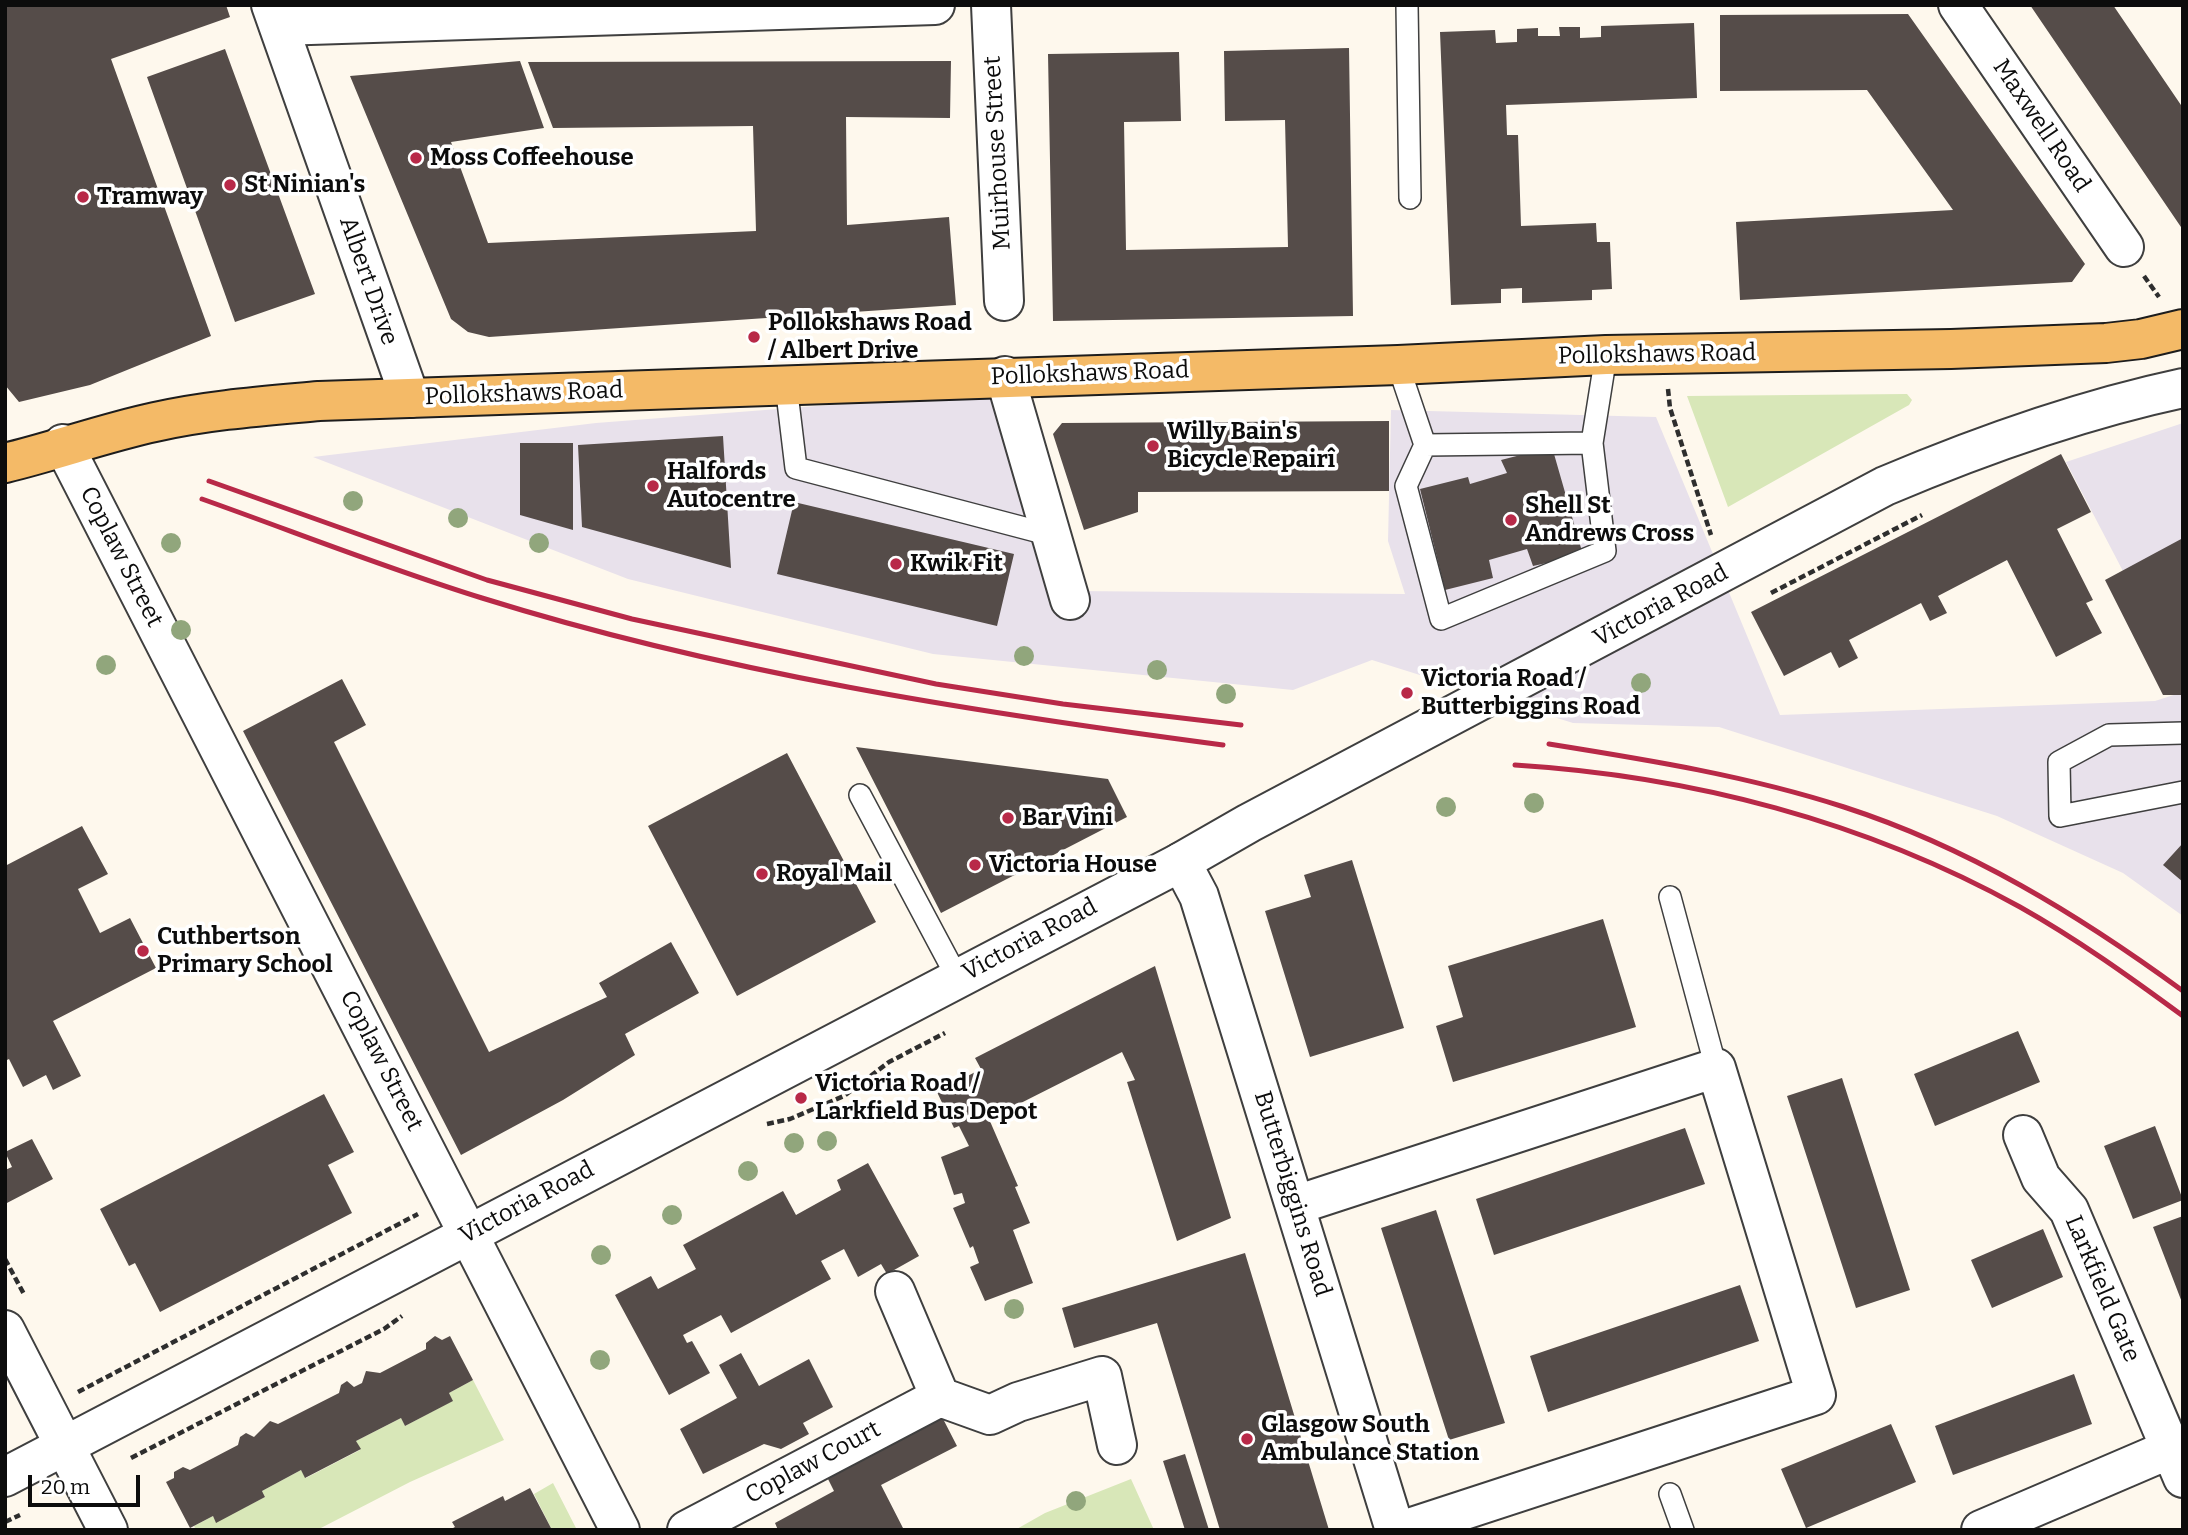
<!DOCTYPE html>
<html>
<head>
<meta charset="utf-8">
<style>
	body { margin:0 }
	#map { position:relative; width:2188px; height:1535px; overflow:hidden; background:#fef8ed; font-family:Bitter,serif }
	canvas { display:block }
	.frame { position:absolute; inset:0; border:7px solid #0c0c0c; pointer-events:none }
	.scale { position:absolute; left:28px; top:1475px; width:112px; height:32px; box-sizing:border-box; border:4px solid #0c0c0c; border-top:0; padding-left:9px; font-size:21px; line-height:24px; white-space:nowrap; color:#0c0c0c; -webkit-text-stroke:5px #fff; paint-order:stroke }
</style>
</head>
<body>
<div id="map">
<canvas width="2188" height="1535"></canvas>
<div class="frame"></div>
<div class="scale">20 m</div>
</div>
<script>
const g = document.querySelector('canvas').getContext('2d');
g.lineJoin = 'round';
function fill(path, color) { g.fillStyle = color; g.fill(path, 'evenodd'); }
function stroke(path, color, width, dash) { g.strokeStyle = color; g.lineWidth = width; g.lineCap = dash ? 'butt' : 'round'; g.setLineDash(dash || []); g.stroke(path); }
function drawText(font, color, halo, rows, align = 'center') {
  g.font = font + ' Bitter,serif'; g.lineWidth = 7; g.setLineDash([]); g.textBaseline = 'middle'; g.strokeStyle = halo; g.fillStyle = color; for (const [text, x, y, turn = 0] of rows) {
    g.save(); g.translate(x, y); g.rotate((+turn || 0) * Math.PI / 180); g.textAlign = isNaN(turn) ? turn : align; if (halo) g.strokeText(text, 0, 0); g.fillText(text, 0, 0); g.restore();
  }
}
const industrial = new Path2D(`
	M1012,391L1076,591L1405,594L1388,541L1391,410L1656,417L1780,715L2155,701L2183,692V916L2123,873L1997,816L1719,727L1573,723L1372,660L1293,690L933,654L628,579L313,457L596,423Z
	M2183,423V686L2066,462Z`);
const green = new Path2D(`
	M1907,394L1912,400L1909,405L1728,507L1687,396Z
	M473,1380L504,1440L410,1482L317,1530H196L194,1526L213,1516L216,1522L265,1497L262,1491L301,1470L306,1478L360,1450L356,1441L401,1418L405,1426L452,1401L449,1393Z
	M1131,1479L1154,1530H1015L1045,1513Z
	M553,1483L577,1530H552L534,1494Z`);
const building = new Path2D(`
	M5,5H226L230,17L111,59L211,336L90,385L19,402L5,385Z
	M2030,5H2113L2183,108V230Z
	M1908,14L2085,264L2072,282L1740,300L1736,222L1953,210L1867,90L1720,91V15Z
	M1694,23L1697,98L1506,105L1507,135H1518L1521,226L1596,223L1597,242H1610L1612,289L1592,290V300L1522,303V288L1501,289V303L1451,305L1440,32L1495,30L1496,43L1517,42V29L1538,28V36H1560L1559,27H1580V38L1601,37V26Z
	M1349,48L1353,316L1053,321L1048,54L1179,52L1181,121L1124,122L1126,250L1288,247L1285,120L1225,121L1224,51Z
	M225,49L315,294L235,322L147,77Z
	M520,61L544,128L451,142L488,243L756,231L753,126L553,128L528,62L951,61L950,118L846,117L847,225L949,217L956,305L489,337L468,332L451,319L350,76Z
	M1389,421V491L1138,492V512L1084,530L1053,434L1062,423Z
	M723,436L731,568L582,527L578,445Z
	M520,443H573V530L520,515Z
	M1552,447L1583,555L1533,566L1527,549L1489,560L1493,578L1445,590L1420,489L1468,477L1470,484L1507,473L1501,460Z
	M2061,454L2091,512L2057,529L2093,600L2086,603L2102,633L2056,657L2007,560L1938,596L1947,613L1930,621L1921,603L1849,640L1858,658L1839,668L1831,652L1784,676L1751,612Z
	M794,502L1014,554L997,626L777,574Z
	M2183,538V695H2163L2105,580Z
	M342,679L366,725L334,742L489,1052L607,997L599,983L671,942L699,993L625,1034L635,1055L563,1100L461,1155L243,731Z
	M856,747L1108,779L1127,817L941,913Z
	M787,753L876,922L737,996L648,826Z
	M82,826L108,874L78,889L100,933L130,918L156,968L53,1021L81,1076L53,1090L46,1075L23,1087L9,1059L5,1061V866Z
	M2183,843V882L2163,865Z
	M1352,860L1404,1028L1310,1057L1265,911L1311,897L1304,875Z
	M1603,919L1636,1027L1453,1082L1436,1026L1463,1017L1448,966Z
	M1155,966L1231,1218L1177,1241L1127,1082L1135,1080L1122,1052L1003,1112L1000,1105L986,1112L1018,1186L1015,1187L1030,1223L1013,1230L1033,1283L985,1301L970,1267L979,1263L973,1246L970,1248L953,1208L965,1203L962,1193L954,1195L941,1157L969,1146L959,1126L954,1128L937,1092L981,1069L975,1058Z
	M2018,1031L2040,1082L1935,1126L1914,1074Z
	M1842,1078L1910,1290L1856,1308L1787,1096Z
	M324,1094L354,1152L328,1165L352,1213L160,1312L135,1263L129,1266L100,1209Z
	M2155,1126L2183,1200L2133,1219L2104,1146Z
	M1685,1128L1705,1184L1494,1255L1476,1199Z
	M32,1139L53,1179L5,1204V1170L12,1167L5,1152Z
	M868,1163L919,1256L887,1274L881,1264L858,1277L844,1249L821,1261L831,1279L731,1333L721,1315L683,1335L687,1343L692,1341L710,1373L669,1395L615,1295L651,1276L658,1289L696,1269L683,1245L783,1191L796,1215L841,1190L837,1180Z
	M1436,1210L1505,1423L1449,1440L1381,1228Z
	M2183,1216V1305L2153,1227Z
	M2043,1229L2063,1277L1992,1308L1971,1260Z
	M1245,1253L1329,1530H1220L1157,1323L1074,1348L1062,1308Z
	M1740,1285L1759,1341L1548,1412L1530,1356Z
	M435,1336L442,1340L450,1336L473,1380L449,1393L453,1401L405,1426L401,1418L356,1441L361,1449L305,1478L301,1470L262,1491L265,1497L216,1523L213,1516L190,1528L166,1482L174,1478V1472L183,1467L190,1470L238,1445L240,1437L246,1433L254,1437L270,1421L278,1424L339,1393L341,1385L347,1381L354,1387L362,1383L366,1371L380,1373L426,1349V1343Z
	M741,1353L759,1386L809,1359L833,1407L803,1423L809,1434L781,1449L764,1444L703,1474L680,1429L737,1398L719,1365Z
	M2074,1374L2092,1424L1953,1475L1935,1426Z
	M939,1411L957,1446L881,1485L904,1530H778L775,1523L834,1491L824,1471Z
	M1891,1424L1916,1482L1806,1528L1781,1469Z
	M1185,1454L1209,1530H1185L1163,1461Z
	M530,1488L552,1530H449L455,1527L452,1522L503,1496L505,1501Z`);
const path = new Path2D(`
	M2144,276L2159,297
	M1668,389L1670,408L1711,535
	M1771,593L1922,515
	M767,1124L790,1119L844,1096L889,1062L945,1033
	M5,1259L25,1296
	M78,1392L418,1214
	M131,1458L384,1329L402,1316
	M5,1522L20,1515`);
const service = new Path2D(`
	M1407,5L1410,198
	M1398,365L1425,445L1592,443L1606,355
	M786,385L796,468L1051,535
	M1425,445L1406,486L1441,619L1605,551L1592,443
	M2183,733L2109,735L2059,762L2060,816L2183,792
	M860,795L958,979
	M1670,897L1716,1068
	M1670,1494L1683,1530`);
const minor = new Path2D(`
	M991,5L1004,301
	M1958,5L2124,247
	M279,26L935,5
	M1005,376L1070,600
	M63,444L620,1530
	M1181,862L1249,823L1885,486C1982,445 2080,410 2183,388
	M2023,1135L2041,1178L2069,1210L2183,1478
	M1296,1205L1716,1068L1816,1395L1403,1530
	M5,1330L108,1530
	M940,1397L990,1415L1018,1402L1102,1376L1117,1445
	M687,1530L940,1397L895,1291
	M1981,1530L2170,1449`);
const tertiary = new Path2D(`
	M271,5L410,398
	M5,1477L1181,862L1199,896L1395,1530`);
const primary = new Path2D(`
	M5,463C55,451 104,433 155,422C208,410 264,406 319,401L1398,365L1606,355L1951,349L2106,343L2141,339L2183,329`);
const rail = new Path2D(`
	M209,481L487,580L632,619L936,684L1063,704L1241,725
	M202,499C295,532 388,569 482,598C722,673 974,712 1223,745
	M1549,744C1649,760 1748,776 1844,807C1968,847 2079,915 2183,991
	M1515,765C1691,776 1865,821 2020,907C2077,939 2130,977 2183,1016`);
const trees = [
	[353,501],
	[458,518],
	[171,543],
	[539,543],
	[181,630],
	[1024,656],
	[106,665],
	[1157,670],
	[1641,683],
	[1226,694],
	[1534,803],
	[1446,807],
	[827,1141],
	[794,1143],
	[748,1171],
	[672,1215],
	[601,1255],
	[1014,1309],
	[600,1360],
	[1076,1501]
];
const markers = [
	[416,158,7,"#b82948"],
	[230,185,7,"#b82948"],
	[83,197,7,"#b82948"],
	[754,337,7,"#b82948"],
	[1153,446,7,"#b82948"],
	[653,486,7,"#b82948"],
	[1511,520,7,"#b82948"],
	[896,564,7,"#b82948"],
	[1407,693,7,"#b82948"],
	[1008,818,7,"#b82948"],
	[975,865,7,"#b82948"],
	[762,874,7,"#b82948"],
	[143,951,7,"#b82948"],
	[801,1098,7,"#b82948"],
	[1247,1439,7,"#b82948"]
];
const streetNames = [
	["Maxwell Road",2041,126,56],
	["Muirhouse Street",998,153,-93],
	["Albert Drive",368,281,71],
	["Pollokshaws Road",1657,355,-1],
	["Pollokshaws Road",1090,374,-2],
	["Pollokshaws Road",524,394,-2],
	["Coplaw Street",121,557,63],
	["Victoria Road",1661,606,-28],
	["Victoria Road",1030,940,-28],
	["Coplaw Street",381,1061,63],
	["Butterbiggins Road",1292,1194,73],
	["Victoria Road",527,1203,-28],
	["Larkfield Gate",2102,1289,67],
	["Coplaw Court",813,1463,-28]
];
const poiNames = [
	["Moss Coffeehouse",430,158],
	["St Ninian's",244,185],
	["Tramway",97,197],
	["Pollokshaws Road",768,323],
	["/ Albert Drive",768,351],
	["Willy Bain's",1167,432],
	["Bicycle Repairî",1167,460],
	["Halfords",667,472],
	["Autocentre",667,500],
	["Shell St",1525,506],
	["Andrews Cross",1525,534],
	["Kwik Fit",910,564],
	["Victoria Road /",1421,679],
	["Butterbiggins Road",1421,707],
	["Bar Vini",1022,818],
	["Victoria House",989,865],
	["Royal Mail",776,874],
	["Cuthbertson",157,937],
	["Primary School",157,965],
	["Victoria Road /",815,1084],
	["Larkfield Bus Depot",815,1112],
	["Glasgow South",1261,1425],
	["Ambulance Station",1261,1453]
];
fill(industrial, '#e8e1eb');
fill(green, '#d8e7b8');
fill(building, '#554c49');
stroke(service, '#3f3f3f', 24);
stroke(minor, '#3f3f3f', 42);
stroke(tertiary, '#3f3f3f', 42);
stroke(primary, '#1d1d1d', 42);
stroke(path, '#2e2e2e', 4.5, [7, 3.5]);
stroke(service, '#fff', 21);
stroke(minor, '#fff', 38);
stroke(tertiary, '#fff', 38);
stroke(primary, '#f4ba67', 38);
stroke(rail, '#b82948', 5);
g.fillStyle = '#91a67c';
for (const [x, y] of trees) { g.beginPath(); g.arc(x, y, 10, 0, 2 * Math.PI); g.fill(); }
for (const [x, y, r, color] of markers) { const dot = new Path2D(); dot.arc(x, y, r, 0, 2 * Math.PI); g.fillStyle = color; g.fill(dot); stroke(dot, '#fff', 2.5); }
drawText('24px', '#0c0c0c', '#fff', streetNames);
drawText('bold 24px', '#0c0c0c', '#fff', poiNames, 'left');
</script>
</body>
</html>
